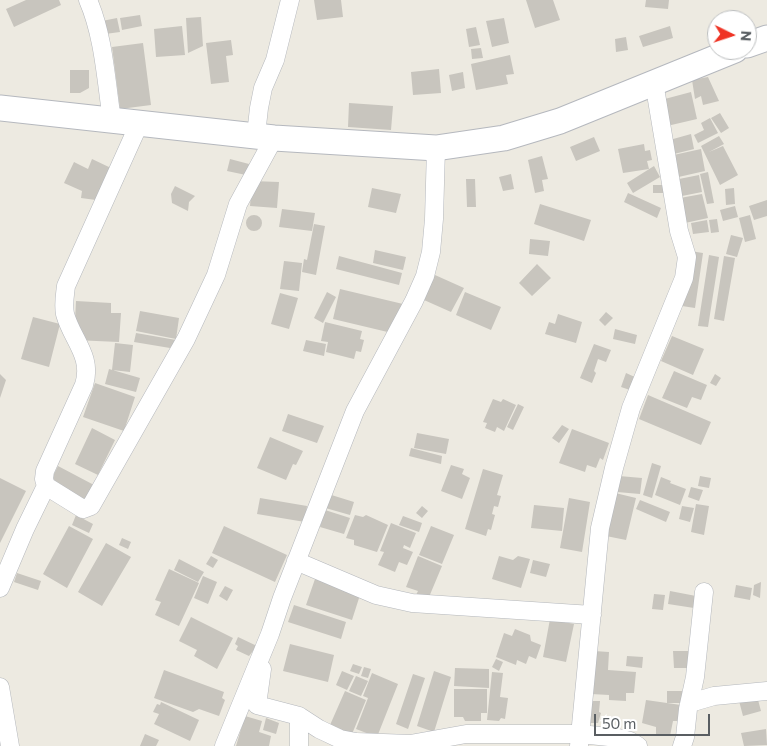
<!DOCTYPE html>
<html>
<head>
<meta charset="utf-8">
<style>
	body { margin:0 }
	#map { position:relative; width:767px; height:746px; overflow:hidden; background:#edeae1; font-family:Commissioner,sans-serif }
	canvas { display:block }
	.north { position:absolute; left:707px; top:10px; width:50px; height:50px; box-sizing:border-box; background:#fff; border:1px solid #bdbfc0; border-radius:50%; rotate:94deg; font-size:14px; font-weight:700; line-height:20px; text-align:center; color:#595e62 }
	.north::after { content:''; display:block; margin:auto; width:18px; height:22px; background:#ef3425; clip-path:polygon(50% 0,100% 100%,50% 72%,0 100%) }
	.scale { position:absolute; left:594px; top:714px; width:116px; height:22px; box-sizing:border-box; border:2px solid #595e62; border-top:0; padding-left:6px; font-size:15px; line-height:18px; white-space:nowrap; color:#595e62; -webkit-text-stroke:4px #fff; paint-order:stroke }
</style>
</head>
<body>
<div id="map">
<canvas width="767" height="746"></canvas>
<div class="north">N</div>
<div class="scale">50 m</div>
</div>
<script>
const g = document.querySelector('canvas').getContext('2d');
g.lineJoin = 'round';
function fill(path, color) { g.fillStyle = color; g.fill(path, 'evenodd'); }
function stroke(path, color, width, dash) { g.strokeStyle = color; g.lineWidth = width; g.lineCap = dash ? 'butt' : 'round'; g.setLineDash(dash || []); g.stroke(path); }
const building = new Path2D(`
	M26,0H59L61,5L14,27L6,9Z
	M314,0H341L343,17L317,20Z
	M526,0H553L560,20L535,28Z
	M646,0H669L668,9L645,7Z
	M140,15L142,26L122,30L120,18Z
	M201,17L203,46L188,53L186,18Z
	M117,18L120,32L105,34L102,21Z
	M504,18L509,43L492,47L486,21Z
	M182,26L185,55L156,57L154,29Z
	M670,26L673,38L643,47L639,36Z
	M476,27L480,45L469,47L466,29Z
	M626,37L628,50L616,52L615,39Z
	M231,40L233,55L226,56L229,82L211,84L206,43Z
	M143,43L151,105L120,109L112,47Z
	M481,48L483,58L472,59L471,49Z
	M510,55L514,74L506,75L508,84L476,90L471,64Z
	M439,69L441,93L413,95L411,72Z
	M70,70H89V88L80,93H70Z
	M463,72L465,88L452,91L449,75Z
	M708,77L719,101L703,105L701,96L695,99L692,80Z
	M691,92L697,119L667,126L661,100Z
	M349,103L393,106L391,130L348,127Z
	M720,113L729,128L721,133L711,118Z
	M710,118L718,133L698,143L694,135L704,130L701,123Z
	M691,134L694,149L670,155L666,141Z
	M719,136L724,144L709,152L723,146L738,175L720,185L701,146Z
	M594,137L600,151L576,161L570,147Z
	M644,144L645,151L650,150L652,160L647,161L649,169L623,173L618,149Z
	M701,149L705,171L674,178L669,156Z
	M542,156L548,179L542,180L544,191L535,193L528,160Z
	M92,159L111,168L96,200L81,198L82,191L64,183L74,162L88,169Z
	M230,159L249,164L246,175L227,171Z
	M654,166L660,177L633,193L627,183Z
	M708,172L714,203L707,204L700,174Z
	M511,174L514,189L503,191L499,177Z
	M699,175L702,192L677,197L674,180Z
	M466,179H475L476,207H467Z
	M252,181L279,182L277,208L250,206Z
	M653,185H663V193H653Z
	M175,186L195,196L189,202L188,211L172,203L171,194Z
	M372,188L401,194L396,213L368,207Z
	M734,188L735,204L726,205L725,189Z
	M628,193L661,208L657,218L624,202Z
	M702,194L708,218L685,223L680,198Z
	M767,200V216L754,220L749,206Z
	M540,204L591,220L584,241L534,224Z
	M735,206L738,217L723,221L720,210Z
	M282,209L315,213L312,231L279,227Z
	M750,215L756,239L745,242L739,218Z
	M246 223a8 8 0 1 1 16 0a8 8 0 1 1-16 0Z
	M717,219L719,232L711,233L709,220Z
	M707,220L709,232L693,234L691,223Z
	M314,224L325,226L316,275L302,272L304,259L307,260Z
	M731,235L743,238L737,257L726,254Z
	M530,239L550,241L548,256L529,254Z
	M375,250L406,257L403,270L373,263Z
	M690,251L703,253L695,308L682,306Z
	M709,255L719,257L708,327L698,326Z
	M339,256L402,273L399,285L336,269Z
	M724,256L735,258L724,321L714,319Z
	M284,261L302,263L299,291L280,289Z
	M537,264L551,278L532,296L519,283Z
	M435,275L464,288L451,312L424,300Z
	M340,289L403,304L396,334L333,319Z
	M327,292L336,297L323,323L314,318Z
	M465,292L501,307L491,330L456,315Z
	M280,293L298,298L289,329L271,324Z
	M76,301L111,303V313H121L119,342L74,340Z
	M140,311L179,318L176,339L136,331Z
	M606,312L613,318L605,326L599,320Z
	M558,314L582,322L576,343L545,334L549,322L555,324Z
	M33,317L60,324L49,367L21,359Z
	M325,322L362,331L360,339L364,340L361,352L356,351L354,359L326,352L328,342L321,341Z
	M615,329L637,335L635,344L613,339Z
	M136,333L176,340L170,348L134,342Z
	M672,336L704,349L693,375L661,361Z
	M306,340L326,344L324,356L303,351Z
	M115,343L133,345L130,372L112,370Z
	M594,344L611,350L606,362L598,359L594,371L596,373L592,383L580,378Z
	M109,369L140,378L136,392L105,384Z
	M674,371L707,385L701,400L692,397L687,408L662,398Z
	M626,373L637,378L633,391L621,387Z
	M0,374L6,380L0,398Z
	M715,374L721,378L716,386L710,383Z
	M95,383L135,397L124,431L83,417Z
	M648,395L711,422L701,445L639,419Z
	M493,399L501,402L503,399L516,405L504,431L497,427L495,432L485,428L487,423L483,422Z
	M518,404L524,407L513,430L507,427Z
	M288,414L324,426L317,443L282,431Z
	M562,425L569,429L559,443L552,438Z
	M92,428L115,440L98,475L75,464Z
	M572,429L609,443L603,460L600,458L596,468L587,465L585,472L559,463Z
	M417,433L449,439L446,454L414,448Z
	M270,437L303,451L296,465L293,464L286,480L257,468Z
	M411,448L442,456L441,464L409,456Z
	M652,463L661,466L652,498L643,495Z
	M451,465L464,469L462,474L470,478L462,499L441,491Z
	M58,466L94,485L83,505L48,486Z
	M483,469L503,475L497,495L501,496L498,507L494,506L492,514L495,515L491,530L488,529L486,536L465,529Z
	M619,476L642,478L640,494L617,492Z
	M700,476L711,478L709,488L698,486Z
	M661,477L671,481L670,483L686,489L680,505L655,495Z
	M0,478L26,491L0,543Z
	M691,487L703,490L699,501L688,497Z
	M611,492L636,498L626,540L601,535Z
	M325,493L354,502L350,515L322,507Z
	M260,498L307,506L305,522L257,514Z
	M569,498L590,502L582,552L560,548Z
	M640,500L670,512L666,522L636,509Z
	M696,504L709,506L704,535L691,532Z
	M534,505L564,508L562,531L531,528Z
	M422,506L428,511L422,518L416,513Z
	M682,506L694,508L690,522L679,519Z
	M325,510L350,518L344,534L320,527Z
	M76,515L93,524L89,533L72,525Z
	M355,515L363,517L366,515L388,525L377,552L354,545V540L346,538Z
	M403,516L422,523L419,532L399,525Z
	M391,523L416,533L410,548L404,545L403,548L413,552L407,565L399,562L395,572L378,565L384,552L380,551Z
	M69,526L93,539L67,588L43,574Z
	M224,526L287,555L275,582L212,553Z
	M431,526L454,535L442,564L419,555Z
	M122,538L131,542L128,549L119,545Z
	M106,543L131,557L102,606L78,592Z
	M211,556L218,560L213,568L206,564Z
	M418,556L442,566L429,597L416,595L418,591L406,587Z
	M499,556L513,560L518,556L530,559L521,588L492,579Z
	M179,559L204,572L198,582L174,570Z
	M533,560L550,564L546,577L530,573Z
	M169,569L199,583L179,626L155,615L161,602L155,600Z
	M17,573L41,581L38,590L14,582Z
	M203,576L217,582L208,604L194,598Z
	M315,579L360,595L352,620L306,605Z
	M761,582L760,598L753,595L754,585Z
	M736,585L752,588L750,600L734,597Z
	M225,586L233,590L227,601L219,596Z
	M670,591L696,596L694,608L668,604Z
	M654,594L665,595L663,610L652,609Z
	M294,605L346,622L341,639L288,622Z
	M191,617L233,638L217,669L194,656L197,650L179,641Z
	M550,619L574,624L566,662L543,657Z
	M515,629L530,635L531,641L541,645L536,659L529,656L526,664L517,660L516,665L496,657L504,633L512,636Z
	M238,637L257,646L249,656L236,650L238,646L235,644Z
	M290,644L334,655L328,682L283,671Z
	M594,651L609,652L608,670L636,672L634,693H626V701L609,700V695L591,694Z
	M673,651H688V668H674Z
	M627,656L643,657L642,668L626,666Z
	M496,659L503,662L499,671L492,667Z
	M353,664L362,667L359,674L350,671Z
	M364,667L371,669L368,678L361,676Z
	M455,668L489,669V688L454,686Z
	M164,670L224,692L222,698L225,700L219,716L199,709L193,712L154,698Z
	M342,671L354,676L347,690L336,685Z
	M434,671L451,677L434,732L417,726Z
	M492,672L503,673L500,697L508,698L505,719L501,718L499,721L487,720Z
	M372,673L398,684L377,737L356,729L368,698L363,696Z
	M413,674L425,678L408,729L396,724Z
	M356,676L368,681L361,696L349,691Z
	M454,689H487V713H481V721H465L463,717H454Z
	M345,691L366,700L352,734L330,725Z
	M667,691H682V703H667Z
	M757,696L761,711L743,716L739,701Z
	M646,700L681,705L679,721H673L670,736L656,734V727L642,723Z
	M592,701H600L599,712L601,713L598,723H590Z
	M161,702L199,720L190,741L154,724L159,714L153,712L157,704L160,705Z
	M245,716L262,721L259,732L271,736L269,746H236Z
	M266,718L279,723L276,734L263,730Z
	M766,729L767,745L744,746L741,733Z
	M145,734L159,740L156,746H140Z`);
const street = new Path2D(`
	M88,0C104,37 106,81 112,120
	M139,124L66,286C65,295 63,304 65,314C72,340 93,356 84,385L45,471L44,479L46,486L83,509L91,506L186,339L216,275L238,204L274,138
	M256,135L259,108L263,88L275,60L290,0
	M296,561L376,595L412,603L592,615
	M0,588L25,529L46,486
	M262,669L257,705L299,716V746
	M0,687L10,746
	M690,703L714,696L767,691
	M299,716L319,729L340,739L356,742L410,744L466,734H580L618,738L630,741L638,746
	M224,746L270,634L282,598L355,411L414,301L425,276L431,252L434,219L436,148
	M579,746L600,528L614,468L631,408L684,278L687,257L679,231L654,82
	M682,746L685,737L688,709L695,677L704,592`);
const secondary = new Path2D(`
	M747,45L767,38
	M0,108L274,138L436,148L504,138L560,121L735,50`);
fill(building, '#c8c5be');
stroke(street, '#b4b7bc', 19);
stroke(secondary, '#b5b8be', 27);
stroke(street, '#fff', 18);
stroke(secondary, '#fff', 25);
</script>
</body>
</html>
